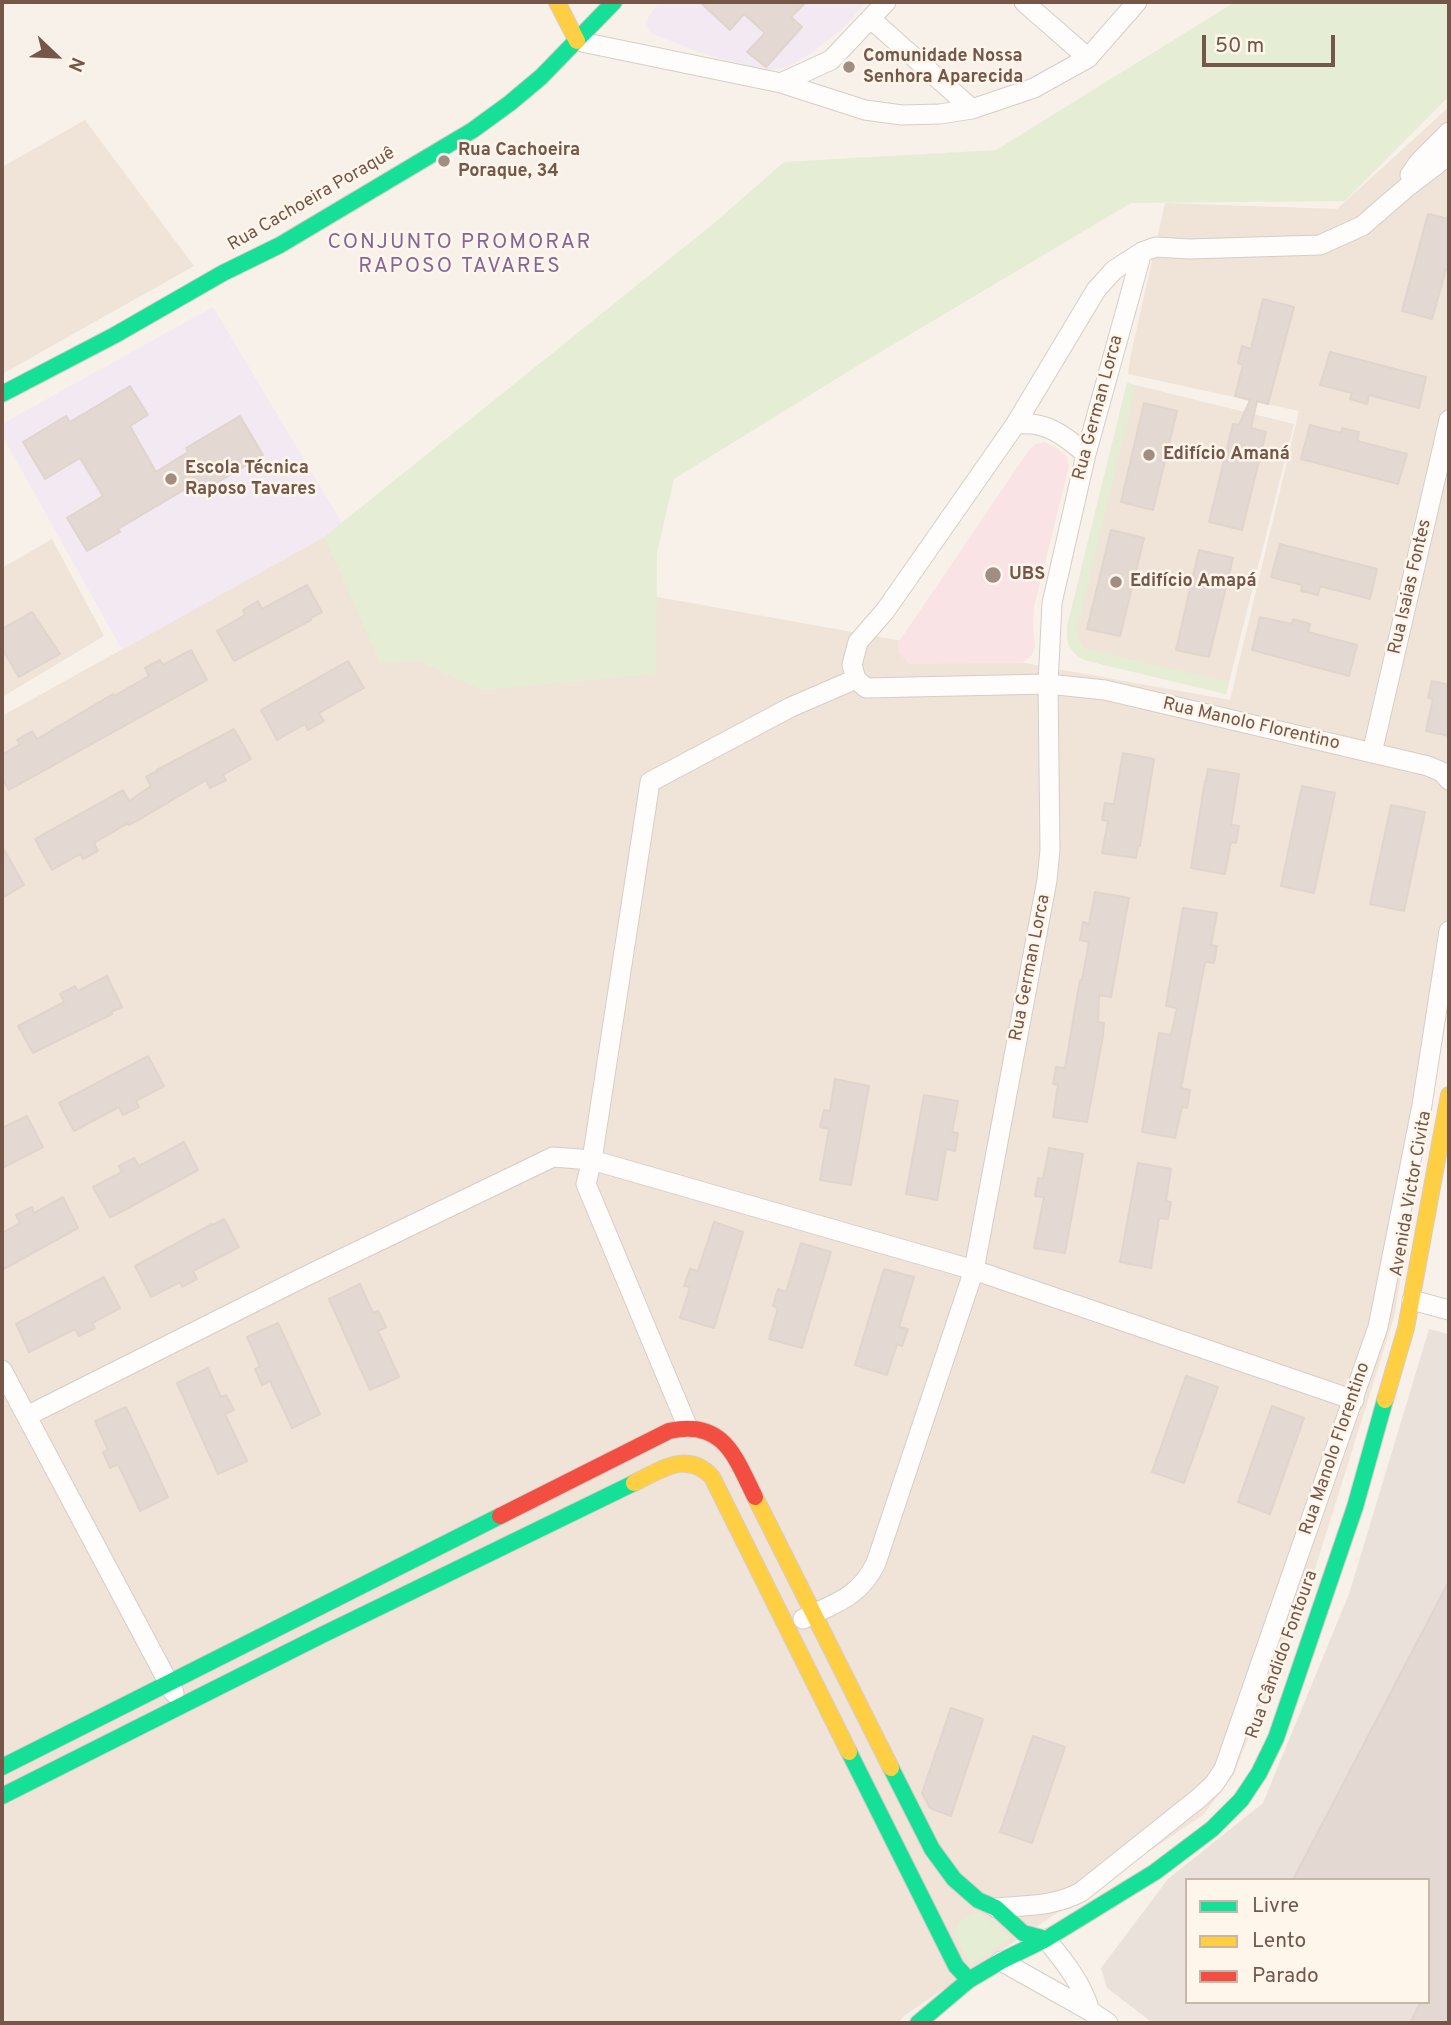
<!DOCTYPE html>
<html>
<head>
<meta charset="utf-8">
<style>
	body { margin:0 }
	#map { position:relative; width:1451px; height:2025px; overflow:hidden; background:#f7f1ea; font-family:Overpass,sans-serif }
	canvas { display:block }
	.frame { position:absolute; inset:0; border:4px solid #75574a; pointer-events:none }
	.legend { position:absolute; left:1185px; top:1878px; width:245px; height:126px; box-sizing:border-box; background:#fff6eb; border:2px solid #c8b6ab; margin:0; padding:9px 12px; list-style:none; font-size:21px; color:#75574a }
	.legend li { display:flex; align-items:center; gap:14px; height:35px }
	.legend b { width:35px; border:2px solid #c8b6ab }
	.north { position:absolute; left:21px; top:21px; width:70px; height:70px; -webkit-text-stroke:5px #fff6eb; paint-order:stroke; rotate:113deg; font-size:19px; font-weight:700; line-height:28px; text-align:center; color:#75574a }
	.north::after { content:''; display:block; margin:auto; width:24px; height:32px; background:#75574a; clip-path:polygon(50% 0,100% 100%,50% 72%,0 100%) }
	.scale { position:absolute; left:1202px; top:35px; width:133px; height:32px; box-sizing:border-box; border:4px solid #75574a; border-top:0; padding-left:9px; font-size:21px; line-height:24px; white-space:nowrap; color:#75574a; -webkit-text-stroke:5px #fff6eb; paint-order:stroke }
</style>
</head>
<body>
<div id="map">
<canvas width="1451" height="2025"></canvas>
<div class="frame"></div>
<ul class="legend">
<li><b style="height:9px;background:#16e098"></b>Livre</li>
<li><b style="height:9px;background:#ffcf43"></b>Lento</li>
<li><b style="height:9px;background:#f24e42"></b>Parado</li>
</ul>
<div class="north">N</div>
<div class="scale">50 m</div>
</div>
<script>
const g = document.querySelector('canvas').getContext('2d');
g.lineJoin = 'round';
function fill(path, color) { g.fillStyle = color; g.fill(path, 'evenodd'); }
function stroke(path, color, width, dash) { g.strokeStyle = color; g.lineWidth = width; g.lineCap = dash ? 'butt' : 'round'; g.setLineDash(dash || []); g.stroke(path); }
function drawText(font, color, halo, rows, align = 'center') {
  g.font = font + ' Overpass,sans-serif'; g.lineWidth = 5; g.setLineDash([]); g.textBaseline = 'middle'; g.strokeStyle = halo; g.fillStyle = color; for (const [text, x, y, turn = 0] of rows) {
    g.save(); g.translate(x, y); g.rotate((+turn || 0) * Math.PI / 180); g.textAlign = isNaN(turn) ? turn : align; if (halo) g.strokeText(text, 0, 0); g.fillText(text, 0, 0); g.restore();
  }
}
const residential = new Path2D(`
	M1449,107V989L1394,1317L1308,1591L1233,1776L1203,1815L905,2015L898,2023H2V716L324,537L1230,700L1299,411L1128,374L1131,354L1165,203L1337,209Z
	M85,120L194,266L2,374V167Z
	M1127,383L1294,424L1226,694L1088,661L1078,657L1069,646L1067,637V627Z
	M52,539L104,636L2,697V568Z`);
const industrial = new Path2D(`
	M1429,1329L1449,1334V2023H1153L1107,1988L1101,1968L1168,1879L1263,1803L1349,1594ZM1187,1880H1428V2002H1187Z`);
const education = new Path2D(`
	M659,2H867L841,30L811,53L789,66L765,71L699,52L651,33L646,25L649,16Z
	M213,307L342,523L324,537L122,650L2,435V424Z`);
const medical = new Path2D(`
	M1045,442L1055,447L1067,457L1069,466L1034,607L1033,626L1035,646L1032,655L1022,663L909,664L898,652V643L1029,450L1035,444Z`);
const green = new Path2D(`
	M1235,2H1449V96L1345,201L1131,203L862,363L674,479L657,553L656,674L481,690L419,661L380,663L324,537L713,224L784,162L996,150Z
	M1127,383L1136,386L1077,630L1079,641L1085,649L1229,682L1226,694L1088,661C1071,655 1066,644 1067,627Z
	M975,1913H981L1011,1938L970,1965L954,1934C957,1923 963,1917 975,1913Z`);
const building = new Path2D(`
	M700,2H806L791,17L802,27L766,67L747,52L765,33L744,14L730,30Z
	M1428,214L1449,219V270L1446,269L1432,319L1402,311Z
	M1263,299L1294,307L1268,404L1257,401L1251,428L1266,432L1242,530L1209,522L1233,424L1239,425L1250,400L1235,396L1243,365L1238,363L1242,346L1251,349Z
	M1330,352L1426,377L1419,408L1369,395L1367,404L1350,399L1352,393L1320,385Z
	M130,386L148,415L130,426L156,472L188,452L186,448L240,416L263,455L200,493L194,484L118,529L120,532L87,551L67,518L103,496L80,458L45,479L23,442L66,416L70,422Z
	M1144,403L1177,411L1153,510L1121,502Z
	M1310,425L1341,433L1342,428L1359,432L1357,441L1407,454L1398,484L1301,459Z
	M1111,530L1144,538L1120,636L1087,629Z
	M1280,544L1377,569L1370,599L1320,586L1318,595L1301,591L1302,585L1271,577Z
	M1199,550L1233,558L1209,657L1176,650Z
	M307,585L322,612L311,618V620L234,661L217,631L245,615L243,610L258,601L262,609Z
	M32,612L60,654L19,677L2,649V629Z
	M1260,617L1292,624L1293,619L1310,624L1308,632L1357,645L1349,676L1252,650Z
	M191,650L207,680L9,790L2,778V755L20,744L17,740L32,731L37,739L113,694L114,696L149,676L145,668L160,660L163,665Z
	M348,661L364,688L319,713L324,721L308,730L305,724L277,740L261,710Z
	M1432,681L1449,685V736L1426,731L1433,699L1428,698Z
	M234,729L251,759L223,775L226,780L210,788L206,780L140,819L129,825L128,823L94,843L98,851L83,859L80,854L52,870L35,839L123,790L129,801L151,786L146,777L157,771V770Z
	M1123,753L1154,759L1140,846H1138L1136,858L1102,853L1108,821L1102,820L1105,803L1114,804Z
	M1208,769L1239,774L1231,825L1239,826L1236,843L1231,842L1225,874L1191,868L1205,781H1206Z
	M1302,786L1335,793L1314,893L1281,886Z
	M1391,805L1425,812L1404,911L1370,904Z
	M2,846L24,885L2,898Z
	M1095,892L1129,898L1111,997L1099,995L1098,1022L1104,1023L1103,1036L1087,1122L1053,1117L1058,1085L1053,1084L1056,1067L1065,1068L1080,980H1082L1089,942L1080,940L1083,922L1089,924Z
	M1183,908L1217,913L1211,945L1217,946L1214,963L1205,962L1181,1088L1190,1090L1187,1108L1182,1107L1175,1138L1142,1132L1159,1033L1171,1035L1177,1008L1166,1006Z
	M107,976L122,1007L111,1012L112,1014L33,1053L18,1026L64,1002L60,994L75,986L78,991Z
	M148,1056L164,1086L136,1101L139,1107L123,1115L119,1107L74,1131L59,1103Z
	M835,1079L869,1086L851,1185L820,1180L829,1129L820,1127L824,1110L830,1111Z
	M924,1095L958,1101L952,1132L958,1133L955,1151L946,1149L937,1200L906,1194Z
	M27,1116L43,1147L2,1168V1128Z
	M184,1142L198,1170L121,1212L110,1217L93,1187L122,1172L119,1166L134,1158L139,1166Z
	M1049,1148L1083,1154L1065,1253L1034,1248L1044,1197L1035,1196L1038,1178L1043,1179Z
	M1138,1163L1171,1169L1166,1201L1171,1202L1168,1219L1159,1218L1151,1268L1120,1262Z
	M63,1197L78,1228L2,1270V1233L20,1223L16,1215L32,1207L34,1213Z
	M224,1219L239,1247L193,1271L197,1279L182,1287L180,1282L151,1297L135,1266L212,1224L213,1225Z
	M714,1222L743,1232L714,1328L680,1318L690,1287L684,1286L690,1269L698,1271Z
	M801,1243L831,1252L802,1348L769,1339L778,1308L773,1306L778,1289L786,1292Z
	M884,1269L914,1277L899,1327L908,1329L902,1346L897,1344L887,1375L855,1365Z
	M104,1277L120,1308L92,1323L95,1328L79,1336L75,1329L29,1352L16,1324Z
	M360,1284L373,1313L378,1311L386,1327L378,1331L399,1377L370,1390L329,1299Z
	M278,1323L320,1414L292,1428L270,1381L262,1385L255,1369L260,1366L247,1337Z
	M208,1368L221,1397L226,1395L234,1410L225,1414L247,1461L218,1474L177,1383Z
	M1186,1376L1218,1387L1184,1483L1152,1472Z
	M1272,1406L1304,1418L1270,1514L1238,1502Z
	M126,1407L168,1497L140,1511L118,1464L110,1468L103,1452L108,1450L95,1421Z
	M1449,1581V2023H1410L1421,2002H1428V1880H1293Z
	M951,1708L983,1719L951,1816L930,1808L922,1793Z
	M1033,1736L1065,1747L1032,1843L1000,1832Z`);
const street = new Path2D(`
	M1024,2L1088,58
	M871,19L972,109
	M577,41L781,83L831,60L886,2
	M781,83L865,110L902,115L940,114L972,109L1034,88L1088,58L1137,2
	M1449,155L1406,188L1362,226L1320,245L1189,249L1156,247L1142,252L1114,270L1096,290L1015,425L885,611L858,642L852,665L856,679L866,688L1048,684L1105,690L1428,766L1442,772L1449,780
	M1410,175L1419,162L1449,132
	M1015,425C1044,419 1065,436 1086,454
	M1372,753L1449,420
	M1412,1300L1449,1310
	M2,1370L174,1693
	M27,1416L300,1279L553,1157L592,1160L974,1270L1354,1400
	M688,1428L586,1184L592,1160L650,782L791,707L856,679
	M803,1619C835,1603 859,1598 876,1563L974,1270L1047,880L1050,850L1048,684L1052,603L1086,454L1142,252
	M996,1908C1026,1905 1053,1907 1081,1892L1199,1798L1214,1784L1224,1769L1378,1327L1422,1105L1449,931
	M1046,1939C1064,1961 1082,1983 1090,2011
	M1001,1961L1090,2011L1108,2023`);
const fast = new Path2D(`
	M2,394L115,335L223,273L280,245L473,130L510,103L541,77L614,2
	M849,1752L956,1966L969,1980
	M2,1767L500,1516
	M891,1768L932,1849L954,1879L978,1900L996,1908L1023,1933L1046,1939
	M2,1796L320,1636L634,1483
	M918,2023L969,1980L1001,1961L1046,1939L1155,1872L1212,1829L1241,1800L1259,1773L1276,1738L1355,1507L1385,1400`);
const slow = new Path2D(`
	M557,2L577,41
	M1385,1400L1406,1328L1449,1095
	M634,1483C661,1470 687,1450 712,1477L849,1752
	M755,1497L891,1768`);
const jam = new Path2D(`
	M500,1516L669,1431C724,1419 735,1457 755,1497`);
const markers = [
	[849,67,7,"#a28d82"],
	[444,161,7,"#a28d82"],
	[1149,455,7,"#a28d82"],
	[171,479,7,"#a28d82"],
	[993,575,9,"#a28d82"],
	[1116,582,7,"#a28d82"]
];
const poiNames = [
	["Comunidade Nossa",863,57],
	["Senhora Aparecida",863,78],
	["Rua Cachoeira",458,151],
	["Poraque, 34",458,172],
	["Edifício Amaná",1163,455],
	["Escola Técnica",185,469],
	["Raposo Tavares",185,490],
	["UBS",1009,575],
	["Edifício Amapá",1130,582]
];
const streetNames = [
	["Rua Cachoeira Poraquê",312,200,-30],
	["Rua German Lorca",1099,408,-75],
	["Rua Isaias Fontes",1411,587,-77],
	["Rua Manolo Florentino",1251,725,13],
	["Rua German Lorca",1031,968,-79],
	["Avenida Victor Civita",1412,1194,-80],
	["Rua Manolo Florentino",1336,1449,-71],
	["Rua Cândido Fontoura",1283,1655,-70]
];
const quarterNames = [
	["CONJUNTO PROMORAR",460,244],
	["RAPOSO TAVARES",460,268]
];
fill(residential, '#f0e3d8');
fill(industrial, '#eae1db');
fill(education, '#f3e9f2');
fill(medical, '#f9e3e4');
fill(green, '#e5edd5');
fill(building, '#e3d9d2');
stroke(building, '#e0d4cc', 2);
stroke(street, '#d6cdc7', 21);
stroke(fast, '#d6ccc6', 18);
stroke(slow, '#d6ccc6', 18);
stroke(jam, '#d6ccc6', 18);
stroke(street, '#fefdfc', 19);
stroke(fast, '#16e098', 16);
stroke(slow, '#ffcf43', 16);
stroke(jam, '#f24e42', 16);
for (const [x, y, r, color] of markers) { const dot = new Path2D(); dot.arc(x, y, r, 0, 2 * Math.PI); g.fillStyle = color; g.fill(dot); stroke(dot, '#fff6eb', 2.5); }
drawText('bold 18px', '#75574a', '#fff6eb', poiNames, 'left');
drawText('18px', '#75574a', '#fff6eb', streetNames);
g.letterSpacing = '2px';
drawText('21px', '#846698', '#fff6eb', quarterNames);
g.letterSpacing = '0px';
</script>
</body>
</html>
